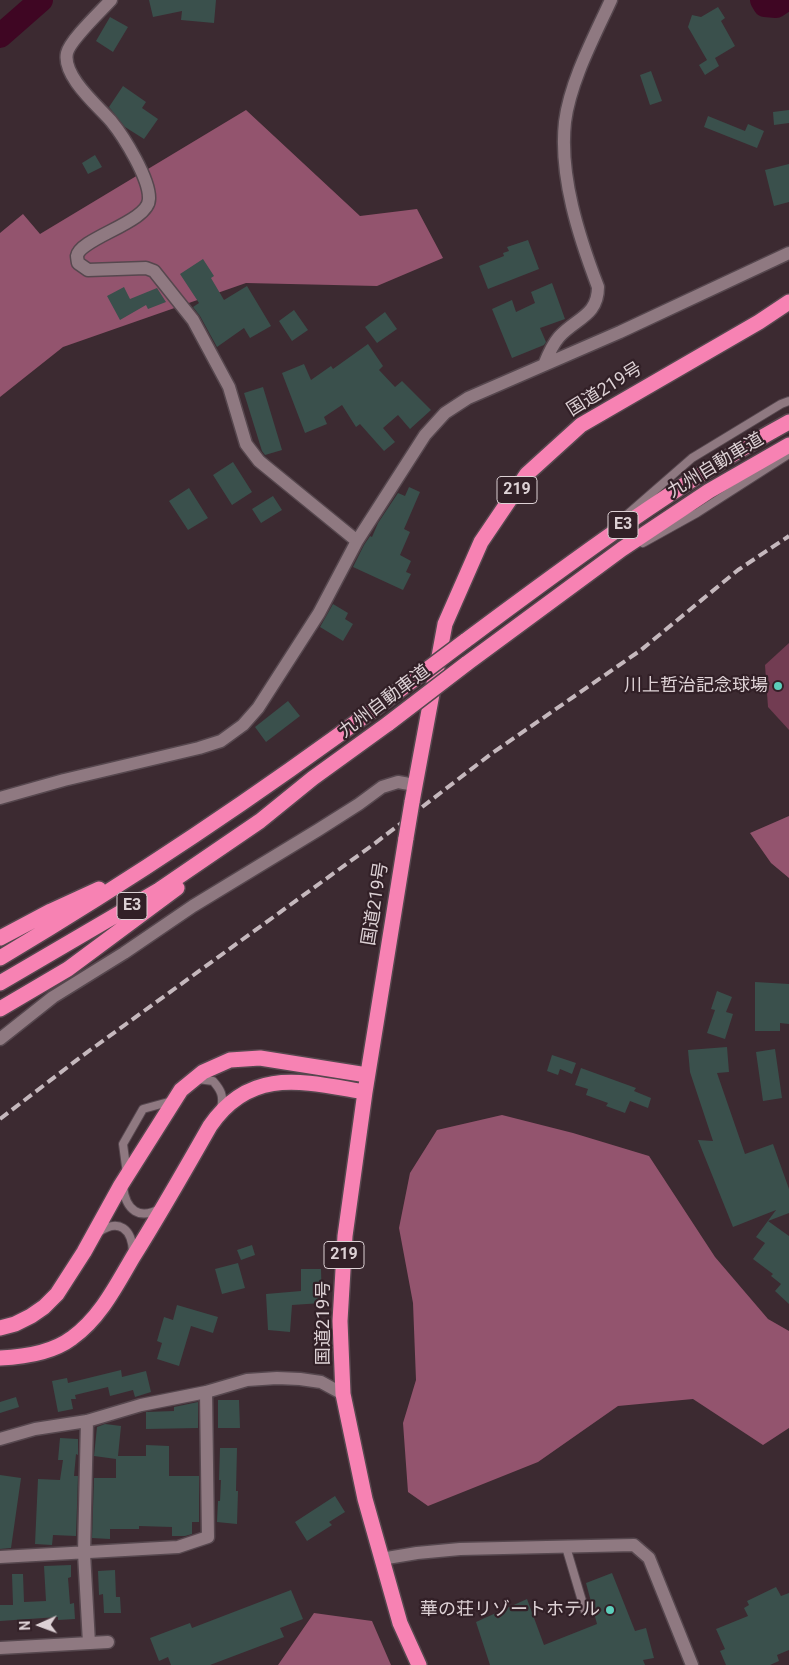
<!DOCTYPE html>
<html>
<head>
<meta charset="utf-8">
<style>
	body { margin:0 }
	#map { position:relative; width:789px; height:1665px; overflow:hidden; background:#3c2a31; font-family:Roboto,sans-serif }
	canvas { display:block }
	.north { position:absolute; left:15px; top:1600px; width:50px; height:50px; -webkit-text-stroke:4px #322027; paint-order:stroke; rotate:268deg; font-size:14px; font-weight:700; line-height:20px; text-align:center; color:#ddd1d5 }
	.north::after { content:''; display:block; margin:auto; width:18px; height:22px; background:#ddd1d5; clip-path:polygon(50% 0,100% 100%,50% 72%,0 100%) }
</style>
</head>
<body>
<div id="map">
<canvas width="789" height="1665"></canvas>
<div class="north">N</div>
</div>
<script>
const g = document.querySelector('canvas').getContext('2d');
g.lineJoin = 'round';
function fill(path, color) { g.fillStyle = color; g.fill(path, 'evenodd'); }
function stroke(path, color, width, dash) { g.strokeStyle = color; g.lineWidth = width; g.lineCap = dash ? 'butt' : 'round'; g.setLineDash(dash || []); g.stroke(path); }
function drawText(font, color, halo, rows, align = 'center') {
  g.font = font + ' Roboto,"Noto Sans JP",sans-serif'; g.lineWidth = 4.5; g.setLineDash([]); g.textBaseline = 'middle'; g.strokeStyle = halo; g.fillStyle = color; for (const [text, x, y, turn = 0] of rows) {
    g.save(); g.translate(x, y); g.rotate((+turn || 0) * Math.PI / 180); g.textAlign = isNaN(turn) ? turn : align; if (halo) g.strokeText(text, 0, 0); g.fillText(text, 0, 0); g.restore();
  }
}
const green = new Path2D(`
	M789,643V730L768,707L765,665Z`);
const forest = new Path2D(`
	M246,110L360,216L417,209L443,258L377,286L246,283L63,347L0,397V233L23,214L40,234Z
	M789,816V878L771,863L750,833Z
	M502,1115L573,1133L649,1156L715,1257L768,1319L789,1331V1428L763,1445L693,1399L618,1406L538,1462L428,1506L408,1492L403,1423L416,1380L413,1303L399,1228L410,1173L437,1130Z
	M314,1613L372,1621L391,1665H278Z`);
const river = new Path2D(`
	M762,0L765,5L776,6L785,0
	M0,36L41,0`);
const building = new Path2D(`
	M149,0H216L214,23L181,20L182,11L153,17Z
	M718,7L725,18L721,21L735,46L715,58L719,66L705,75L699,65L707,60L688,27L692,15L701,17Z
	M110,17L128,27L113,52L96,41Z
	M651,71L662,101L650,105L640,75Z
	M123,86L146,102L142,108L158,119L144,139L125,127L109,107Z
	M789,110V123L774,125L773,112Z
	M708,116L745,131L748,124L764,131L757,148L704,127Z
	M95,155L102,167L88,174L82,163Z
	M789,164V202L774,206L765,170Z
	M528,240L539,269L488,289L479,266L504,256L503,253L509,251L507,247Z
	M203,259L214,276L211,278L224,300L247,286L271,326L250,338L244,328L217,347L200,316L193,307L199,303L180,274Z
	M552,283L565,319L540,328L546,342L544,345L512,358L492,309L512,300L516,312L535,303L531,292Z
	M124,287L130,299L157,288L166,302L148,309L146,305L120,320L107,296Z
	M294,310L308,330L292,341L279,321Z
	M385,312L397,329L377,343L365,327Z
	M368,344L383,366L379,370L395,387L402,381L431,410L410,429L398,415L383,428L395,442L384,451L360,424L356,427L342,405L324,417L327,424L305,433L282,373L304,364L311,380L331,366L333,369Z
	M263,387L282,450L265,455L262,451L244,393Z
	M233,462L252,492L232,505L213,475Z
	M409,487L420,492L404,529L410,532L400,555L411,561L406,572L411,574L403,590L353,567L364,545L370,536L372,537L378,523L398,493L405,496Z
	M189,488L208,518L188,530L169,501Z
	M273,496L282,510L261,523L252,509Z
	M333,604L348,613L345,619L353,624L343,641L320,627Z
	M288,701L300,716L266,742L255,727Z
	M755,982L789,984V1024L780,1023V1031H755Z
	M717,991L732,997L726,1012L733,1014L725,1039L707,1033L715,1010L711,1009Z
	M727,1047L729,1072L717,1073L745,1154L773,1144L789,1189V1213L768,1221L789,1236V1304L775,1291L781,1284L771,1276L773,1274L753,1259L765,1243L756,1237L776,1210L733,1227L698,1140L713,1141L690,1072L688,1050Z
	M775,1049L782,1098L763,1101L756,1052Z
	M552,1055L576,1063L572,1074L560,1069L558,1075L547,1071Z
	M581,1068L636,1088L634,1091L651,1098L648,1108L630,1101L625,1113L606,1106L608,1103L586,1095L588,1089L575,1085Z
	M252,1245L255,1255L241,1260L237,1250Z
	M238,1263L245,1288L222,1294L215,1269Z
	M301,1269H321L322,1303L292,1305L290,1332L268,1330L266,1294L301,1291Z
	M177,1305L218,1317L213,1333L191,1326L179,1366L157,1359L162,1343L157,1341L164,1317L173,1320Z
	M121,1370L122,1377L146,1371L151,1392L135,1397L133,1390L110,1396L108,1387L75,1395L76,1399H71L73,1409L58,1412L52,1381L67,1378L68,1383Z
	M16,1397L19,1407L0,1413V1402Z
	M218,1400H239L240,1428H218Z
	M198,1402V1428L146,1429V1412L174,1411V1407Z
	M105,1424L121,1426L118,1456H146V1445L169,1446V1476H199V1522H192V1534L185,1536H172V1527L139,1526V1529H110V1539L92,1538L94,1478H116V1459L94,1456L97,1427Z
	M60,1438L78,1439V1455L76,1454L74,1476H78L76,1536L53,1535L52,1545L35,1544L38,1479L60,1480L63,1460H58Z
	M220,1448H237L236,1491H238L237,1524L217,1522L218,1501H220L221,1480H219Z
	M0,1475L21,1478L11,1548L0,1549Z
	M335,1496L345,1512L329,1522L332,1525L307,1541L295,1522Z
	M71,1565V1577L68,1578L70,1604L74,1603L75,1619L58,1620V1617L0,1621V1605H13L12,1574H23L24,1602L46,1601L44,1566Z
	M115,1570L116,1597H120L121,1613H104L103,1594L99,1595L98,1571Z
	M612,1573L635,1631L646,1628L654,1658L643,1660L645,1665H490L476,1622L527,1599L544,1645L597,1624L586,1583Z
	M776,1587L781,1596L789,1593V1650L777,1655L779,1661L770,1665H726L720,1651L725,1649L716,1629L748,1616L744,1608L749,1605L747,1601Z
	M291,1590L303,1619L280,1628L284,1637L210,1665H171L168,1657L159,1661L150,1638L190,1623L192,1628Z`);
const lane = new Path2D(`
	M622,519L692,458L781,404L789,401
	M643,543L697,513L789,454
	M198,1079L213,1081C221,1090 224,1096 221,1108
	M127,1174L123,1144L143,1109L172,1101
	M123,1187C126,1210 139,1221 161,1208
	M99,1232C119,1218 132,1229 133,1252
	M566,1547L585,1611`);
const street = new Path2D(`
	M111,0C101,11 70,40 67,53C62,76 98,106 111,121C124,137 150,179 149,199C149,222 80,238 77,256C77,257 78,263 78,263L88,270L146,268L154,271L193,320L229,387L246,444L259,461L357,541
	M544,365C548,355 552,345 559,337C576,318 598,316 598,287C579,237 559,176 565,122C570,82 594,37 611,0
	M0,798L64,780L199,748L221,741L243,725L258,708L319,613L357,541L425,435L445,413L468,398L620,332L789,253
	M0,1039L53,997L124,953L193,906L318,830L359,804L382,787L398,782L415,785
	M87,1421L84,1553L89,1643
	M0,1439L35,1429L87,1421L141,1405L206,1392L247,1380L277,1378L300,1379L321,1382L343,1394
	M0,1557L178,1547L208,1537L206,1392
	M381,1559L417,1553L460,1549L634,1545L649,1558L692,1665
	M0,1648L108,1642`);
const highway = new Path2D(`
	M465,641C570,563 674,485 789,422
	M466,664L622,549L709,491L789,445
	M412,802L445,624L481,542L527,474L581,425L759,322L789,302
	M406,838L365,1092L345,1236L340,1321L343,1394L365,1499L400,1623L419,1665
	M0,938L51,911L99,889
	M0,958C133,879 261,793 385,701
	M0,983L159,890L260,821L313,778L389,723
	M0,1009L68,969L177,888
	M0,1328L15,1324L31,1316L44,1307L57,1294L84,1252L121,1185L181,1090L203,1072L230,1060L260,1058L367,1075
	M0,1358C24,1357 52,1353 72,1338C100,1318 116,1286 133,1257C160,1214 185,1170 210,1126C251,1066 304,1082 365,1092`);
const rail = new Path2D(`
	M0,1119L82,1056L374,844L491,754L641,650L738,570L789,536`);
const highwayBridge = new Path2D(`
	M385,701L465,641
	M389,723L466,664
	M406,838L412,802`);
const markers = [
	[778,686,5,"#5ccebb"],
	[610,1610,5,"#5ccebb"]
];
const shields = [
	[517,490,40],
	[623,525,30],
	[132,906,30],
	[344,1255,40]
];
const shieldNames = [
	["219",517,490],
	["E3",623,525],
	["E3",132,906],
	["219",344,1255]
];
const streetNames = [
	["国道219号",605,390,-32],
	["九州自動車道",716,466,-31],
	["九州自動車道",385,702,-37],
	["国道219号",376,904,-81],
	["国道219号",324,1323,-90]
];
const poiNames = [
	["川上哲治記念球場",768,686],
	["華の荘リゾートホテル",600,1610]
];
fill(green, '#723c52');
fill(forest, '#93546e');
stroke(river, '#3f0623', 24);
fill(building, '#3a504c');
stroke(lane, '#56474e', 10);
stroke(street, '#56474e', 15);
stroke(highway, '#56474e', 18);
stroke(lane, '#8f7981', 8);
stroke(street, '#8f7981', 12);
stroke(highway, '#f782b3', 15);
stroke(rail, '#c5b8bd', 4, [10, 5]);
stroke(highwayBridge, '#56474e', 18, []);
stroke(highwayBridge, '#f782b3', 15);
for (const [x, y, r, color] of markers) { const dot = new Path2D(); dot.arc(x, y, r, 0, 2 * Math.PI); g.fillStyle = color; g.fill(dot); stroke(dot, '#322027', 2); }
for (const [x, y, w] of shields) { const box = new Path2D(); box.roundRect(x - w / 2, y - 13.5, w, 27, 4); g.fillStyle = '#322027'; g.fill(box); stroke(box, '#ddd1d5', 1); }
drawText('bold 16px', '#ddd1d5', null, shieldNames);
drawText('18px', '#ddd1d5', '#322027', streetNames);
drawText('18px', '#ddd1d5', '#322027', poiNames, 'right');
</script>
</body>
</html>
